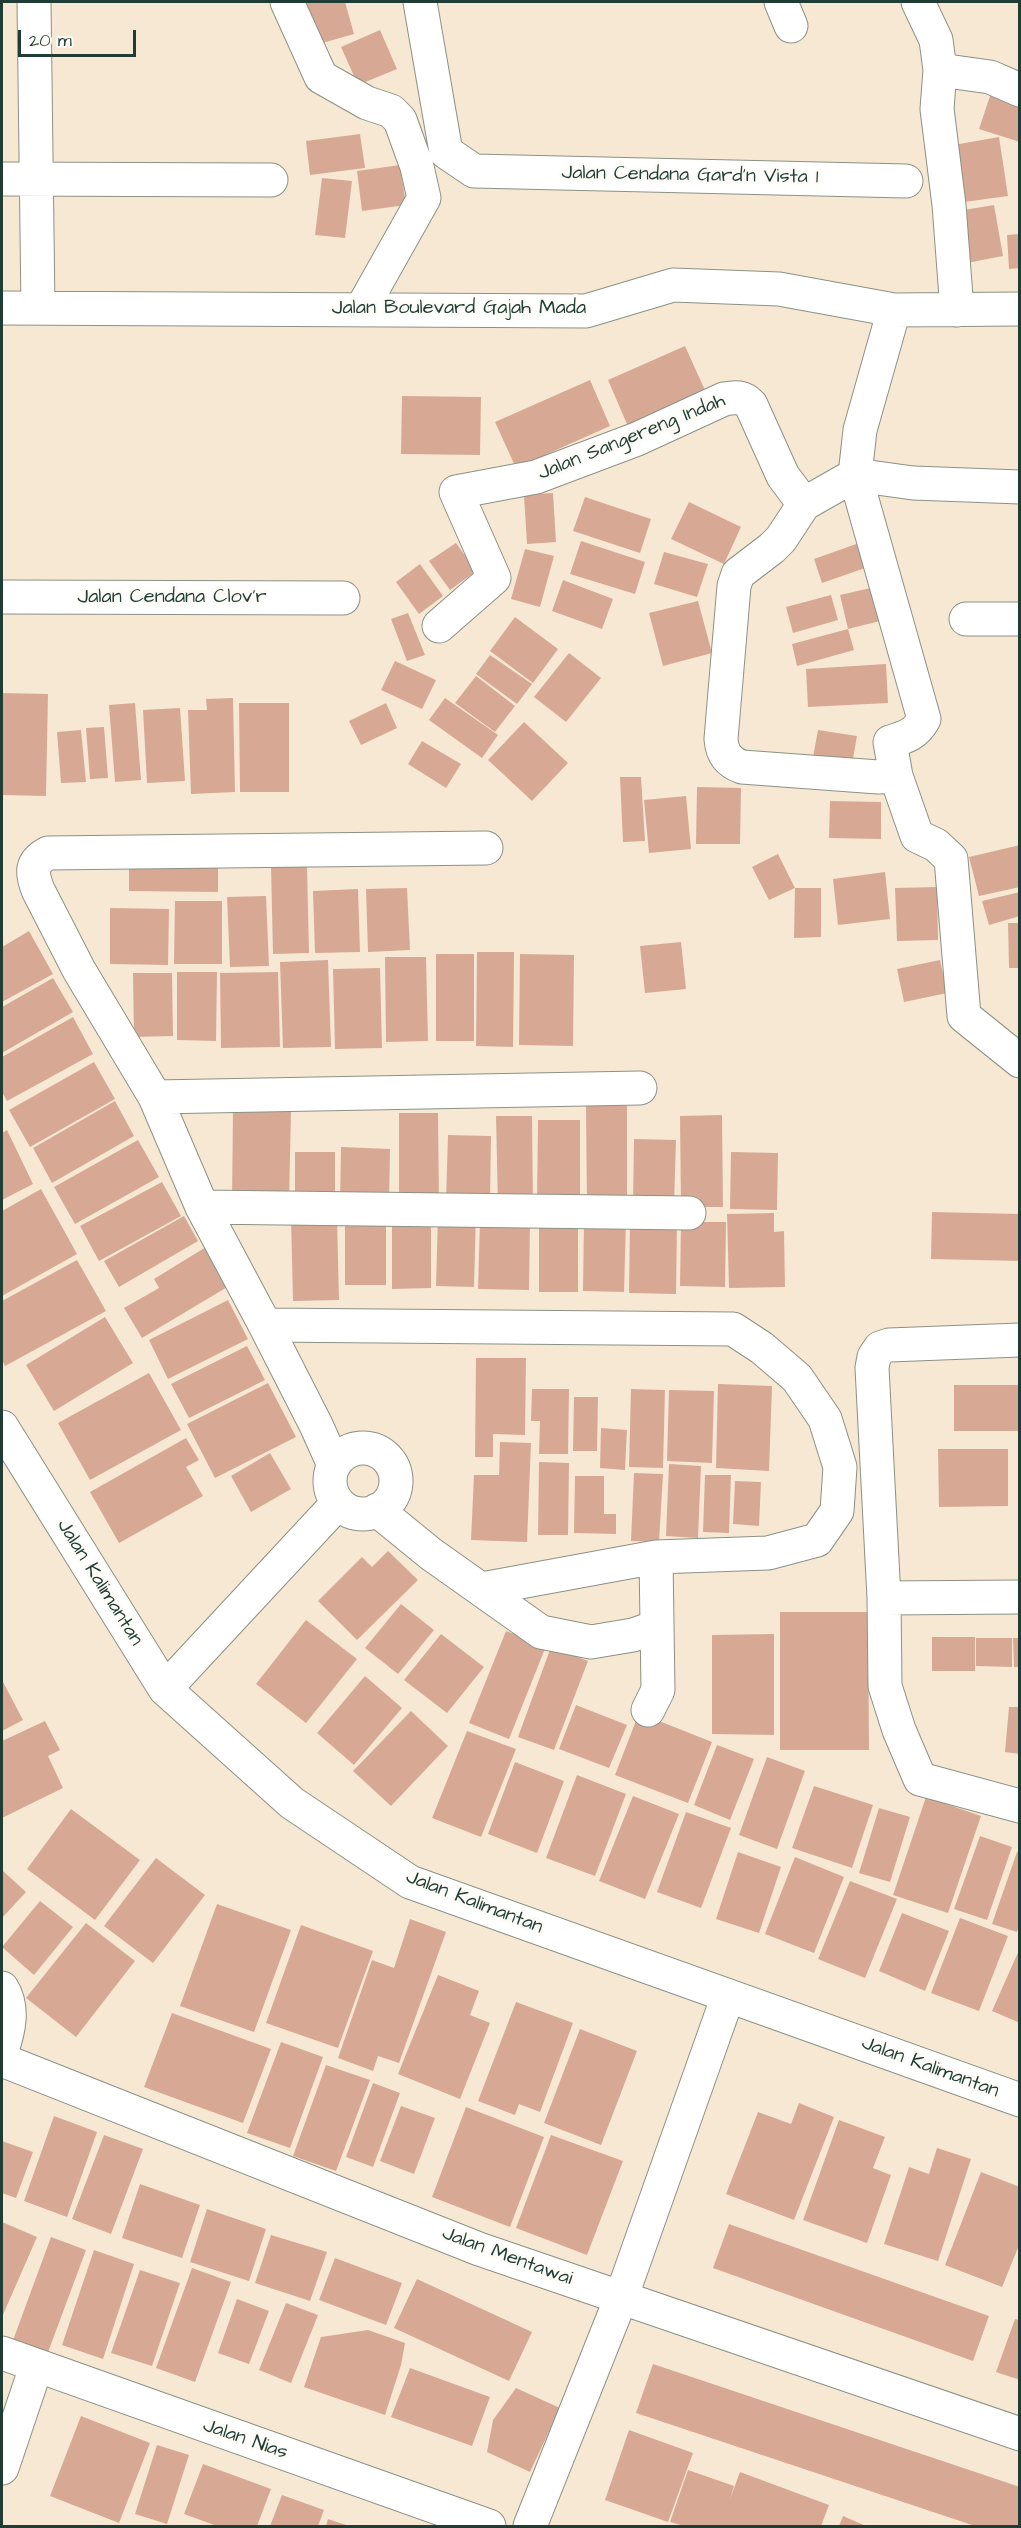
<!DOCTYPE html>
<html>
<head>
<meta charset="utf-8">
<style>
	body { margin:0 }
	#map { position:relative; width:1021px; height:2528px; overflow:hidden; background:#f7e8d4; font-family:"Architects Daughter",sans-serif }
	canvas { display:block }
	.frame { position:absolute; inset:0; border:3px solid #1f3d34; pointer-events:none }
	.scale { position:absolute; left:18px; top:30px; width:118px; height:27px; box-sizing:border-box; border:3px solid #1f3d34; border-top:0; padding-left:8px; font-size:18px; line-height:21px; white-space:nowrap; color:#1f3d34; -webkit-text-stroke:4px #fdfcf7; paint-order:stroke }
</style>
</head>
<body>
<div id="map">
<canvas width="1021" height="2528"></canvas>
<div class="frame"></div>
<div class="scale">20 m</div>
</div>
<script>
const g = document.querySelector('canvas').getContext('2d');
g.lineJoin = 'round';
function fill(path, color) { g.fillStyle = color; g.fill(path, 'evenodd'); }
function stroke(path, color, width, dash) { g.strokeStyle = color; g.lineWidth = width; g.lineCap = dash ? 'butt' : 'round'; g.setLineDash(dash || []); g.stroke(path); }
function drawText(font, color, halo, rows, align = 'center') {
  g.font = font + ' "Architects Daughter",sans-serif'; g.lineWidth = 6; g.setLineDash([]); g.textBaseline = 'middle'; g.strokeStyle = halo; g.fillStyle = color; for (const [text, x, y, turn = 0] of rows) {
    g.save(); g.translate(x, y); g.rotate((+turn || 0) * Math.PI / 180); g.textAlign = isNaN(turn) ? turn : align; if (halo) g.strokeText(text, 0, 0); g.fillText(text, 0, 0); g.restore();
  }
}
const building = new Path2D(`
	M299,2H345L354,34L308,47Z
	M380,30L397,69L358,85L341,47Z
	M991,93L1020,101V142L979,129Z
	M360,134L365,168L310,175L306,141Z
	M999,137L1008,196L957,203L948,146Z
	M400,165L406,205L362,211L357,171Z
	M322,178L352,181L345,238L315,235Z
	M994,205L1003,256L967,263L958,211Z
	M1020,234V268L1009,269L1007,235Z
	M685,346L708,397L630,431L608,380Z
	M590,380L610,426L516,468L495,422Z
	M402,396L481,397L480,455L401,454Z
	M553,493L556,542L527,544L524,495Z
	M585,497L651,519L640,553L573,531Z
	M689,502L741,527L724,564L671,539Z
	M581,541L645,562L635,594L570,574Z
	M456,543L476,571L450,590L429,561Z
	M859,543L868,567L822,583L814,559Z
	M525,549L554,556L540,607L511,599Z
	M664,552L708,564L697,597L654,584Z
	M420,564L443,596L419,614L396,582Z
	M563,580L613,599L602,629L552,611Z
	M875,587L884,620L848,629L840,595Z
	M831,595L838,620L793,633L786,607Z
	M698,601L712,653L663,666L649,613Z
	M408,613L425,655L407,661L391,619Z
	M515,617L558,649L533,683L490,651Z
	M848,629L854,650L797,666L792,644Z
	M569,653L601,678L566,722L534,697Z
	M490,655L532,684L517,704L476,674Z
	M395,661L436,680L422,709L381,690Z
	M886,664L888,703L808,707L806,669Z
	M476,676L515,706L495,732L455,703Z
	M2,693L48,694L46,796L2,795Z
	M233,698L235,792L191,794L188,710H207L206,699Z
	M445,698L498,735L482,758L429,720Z
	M135,703L141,780L115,782L109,705Z
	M239,703H289V792H240Z
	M386,703L397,728L361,745L349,721Z
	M180,708L185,781L147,783L143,710Z
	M524,722L568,763L532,801L488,760Z
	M104,727L108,778L90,779L86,728Z
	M81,730L86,782L61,783L57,732Z
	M818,730L857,736L851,770L812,763Z
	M422,741L461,764L446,788L408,764Z
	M620,777H641L645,841L623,842Z
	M697,787L741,788L740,844H696Z
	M686,796L691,849L649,853L644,800Z
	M830,801L881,802V839L829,838Z
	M1020,845V887L979,896L969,857Z
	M778,854L795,888L769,900L752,867Z
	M129,863L218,864V892L129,891Z
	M271,866H307L309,953L273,954Z
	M885,872L890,919L838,925L833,879Z
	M937,887L938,940L897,941L895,888Z
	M407,888L410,950L368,952L366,889Z
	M795,888H821V937L794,938Z
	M358,889L360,952L315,953L313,891Z
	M1020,892V916L989,925L982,901Z
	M266,896L269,966L230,967L227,897Z
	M175,901H222V964H174Z
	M110,908L169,909L168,965L110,964Z
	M1008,923H1020V968H1009Z
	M29,931L53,974L2,1002V947Z
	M681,942L686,989L645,993L640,946Z
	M477,952H514L513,1047L476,1046Z
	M436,954H474V1041H436Z
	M520,954L574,955L573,1046L519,1045Z
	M385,957H426L428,1041L386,1042Z
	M328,960L331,1047L283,1048L280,962Z
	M940,960L947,993L904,1002L897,969Z
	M380,968L382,1048L335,1049L333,969Z
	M177,972H217L216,1041L177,1040Z
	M278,972L280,1047L221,1048L220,973Z
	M133,973H172L173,1036L134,1037Z
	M53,978L73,1012L2,1053V1007Z
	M73,1017L93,1054L7,1101L2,1092V1057Z
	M94,1062L115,1099L30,1147L9,1110Z
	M115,1101L134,1136L52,1183L33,1148Z
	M586,1105L627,1106V1206L587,1207Z
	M233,1110L291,1111L289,1202L232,1201Z
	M399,1113H438L439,1206L399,1207Z
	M722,1115L723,1207H681L680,1116Z
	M496,1116H532L533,1206H498Z
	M538,1120H580V1205H537Z
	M7,1130L33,1184L2,1200V1133Z
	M448,1135L491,1136L490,1202L446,1201Z
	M634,1139L676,1140L674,1205L633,1204Z
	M138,1140L159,1177L75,1224L54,1187Z
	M341,1147L390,1149L389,1205L340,1204Z
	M295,1152H335V1201H295Z
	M731,1152L778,1153L777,1210L730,1209Z
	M162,1182L181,1216L99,1261L80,1226Z
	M41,1189L77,1254L2,1296V1211Z
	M932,1212L1020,1214V1261L931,1259Z
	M774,1213V1232L784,1231L785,1287L729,1288L727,1214Z
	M438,1214H476L474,1287L436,1286Z
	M539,1215H578V1292H539Z
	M184,1216L198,1241L119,1287L104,1261Z
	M337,1218L339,1300L293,1301L291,1219Z
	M584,1218L626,1219L624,1292L583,1291Z
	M392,1219H431V1288L392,1289Z
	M345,1220H386V1285H345Z
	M480,1220H530L529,1290L478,1289Z
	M630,1222L677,1223L676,1294L629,1293Z
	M681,1222H726L725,1287L680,1286Z
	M206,1247L229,1286L142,1338L124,1308L159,1288L154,1279Z
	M77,1260L106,1311L5,1366L2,1360V1301Z
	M228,1300L248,1339L168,1379L149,1340Z
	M105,1317L133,1363L54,1411L26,1365Z
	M247,1346L265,1380L189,1418L171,1384Z
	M476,1358H526L525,1435L493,1434V1457H475Z
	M149,1373L181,1430L90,1480L58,1423Z
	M268,1383L296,1437L215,1478L187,1424Z
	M718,1384L772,1386L769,1471L716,1468Z
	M954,1385H1020V1431H954Z
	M532,1389H569L568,1454H539L540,1421H531Z
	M631,1389L665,1390L663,1468L629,1467Z
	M669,1390L714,1391L712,1463L667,1461Z
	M574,1397H598L597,1451H573Z
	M601,1428L627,1430L625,1470L600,1468Z
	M186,1438L199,1460L186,1467L203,1496L119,1543L90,1492Z
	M500,1442L531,1443L527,1542L471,1540L474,1475H499Z
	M938,1449H1008V1506L939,1507Z
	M270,1453L291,1489L251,1512L231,1476Z
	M539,1462L569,1463L568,1535H538Z
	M669,1464L701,1466L698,1538L666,1536Z
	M634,1473L663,1474L659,1542L631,1541Z
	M705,1475H731L729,1533L703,1532Z
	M575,1476H604V1514H616V1534L574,1533Z
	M735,1481L761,1482L759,1526L733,1524Z
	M388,1551L418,1580L357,1640L318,1601L362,1557L372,1567Z
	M401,1604L434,1630L398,1674L365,1648Z
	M780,1612H868L869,1750H780Z
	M306,1620L357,1659L306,1723L256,1684Z
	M506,1631L546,1646L509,1739L469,1723Z
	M441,1634L484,1667L447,1713L404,1680Z
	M774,1634V1735L712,1734V1635Z
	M932,1637H975V1671H932Z
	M976,1638H1012V1667L976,1666Z
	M1013,1638H1020V1667H1014Z
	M551,1647L588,1661L554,1750L518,1737Z
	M365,1676L402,1708L354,1765L317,1733Z
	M2,1680L23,1720L2,1731Z
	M576,1705L627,1725L609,1768L559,1749Z
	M1009,1707H1020V1754L1005,1752Z
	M411,1711L448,1746L391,1806L353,1771Z
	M639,1713L712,1742L688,1803L615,1775Z
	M45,1721L60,1750L48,1756L63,1788L2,1818V1741Z
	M467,1731L516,1749L481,1837L432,1818Z
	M717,1745L754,1759L730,1820L694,1805Z
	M767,1757L805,1771L777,1849L739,1835Z
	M515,1762L564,1781L537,1853L488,1834Z
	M577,1775L626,1794L595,1876L546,1858Z
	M814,1786L873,1805L852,1868L792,1848Z
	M633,1796L679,1814L645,1899L599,1881Z
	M926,1797L981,1816L948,1913L893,1895Z
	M879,1808L910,1817L890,1882L859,1873Z
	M71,1809L140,1860L95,1920L27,1869Z
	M686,1812L731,1828L701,1908L657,1892Z
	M980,1836L1012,1847L987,1920L954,1909Z
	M738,1852L781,1867L759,1933L716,1919Z
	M1017,1852L1020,1853V1924L1017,1932L992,1924Z
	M795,1857L844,1877L814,1953L765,1934Z
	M156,1858L205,1895L153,1963L104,1926Z
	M2,1870L26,1892L2,1918Z
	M850,1881L897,1899L865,1978L818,1959Z
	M40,1901L73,1927L34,1975L2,1947Z
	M217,1904L291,1930L254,2032L180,2006Z
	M902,1913L949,1931L925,1991L879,1971Z
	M960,1918L1008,1936L979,2011L931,1993Z
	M410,1919L446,1932L399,2063L378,2056L373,2071L338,2058L372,1960L394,1968Z
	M86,1923L135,1961L76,2037L26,1998Z
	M301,1925L373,1951L338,2048L266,2023Z
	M1020,1948V2023L992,2011Z
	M438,1975L479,1991L470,2015L490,2023L460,2099L398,2074Z
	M516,2002L573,2023L540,2112L519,2104L515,2115L478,2101Z
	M172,2013L271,2049L243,2123L144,2087Z
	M580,2029L637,2051L601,2145L544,2123Z
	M281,2042L323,2057L290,2148L247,2133Z
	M326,2065L370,2080L336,2171L293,2156Z
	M373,2083L400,2093L373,2167L346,2157Z
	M799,2103L834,2117L794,2220L726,2194L758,2112L791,2124Z
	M401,2106L435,2118L414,2174L380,2161Z
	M466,2107L544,2137L510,2227L432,2197Z
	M54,2116L97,2132L67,2217L24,2201Z
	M839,2120L885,2137L873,2168L891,2175L867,2243L803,2220Z
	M104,2135L143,2149L111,2234L72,2219Z
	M551,2135L623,2161L587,2255L516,2228Z
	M2,2141L33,2152L16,2198L2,2193Z
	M937,2148L971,2159L938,2261L884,2244L909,2167L929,2174Z
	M981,2172L1020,2187V2243L1002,2287L945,2265Z
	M140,2184L200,2205L182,2258L122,2238Z
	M207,2209L266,2229L249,2281L190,2262Z
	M2,2222L37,2237L2,2317Z
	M729,2224L989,2316L973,2361L713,2268Z
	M271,2235L327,2252L310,2301L255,2283Z
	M51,2237L86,2250L47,2355L12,2343Z
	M94,2250L134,2264L103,2359L62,2345Z
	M335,2258L402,2283L386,2325L319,2300Z
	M192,2268L231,2282L195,2382L156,2368Z
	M140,2270L180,2283L152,2366L111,2353Z
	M417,2279L532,2332L509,2381L394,2328Z
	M237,2299L269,2311L249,2364L218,2353Z
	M286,2303L318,2315L291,2383L259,2370Z
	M1015,2319L1020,2320V2380L996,2372Z
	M368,2330L405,2343L401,2365L385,2415L304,2387L321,2337Z
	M653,2364L1020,2487V2526H975L636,2413Z
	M410,2368L490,2397L472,2446L391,2417Z
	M516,2388L560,2408L530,2472L487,2452L493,2420Z
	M81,2416L150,2443L119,2523L50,2496Z
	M629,2430L693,2453L668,2522L605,2500Z
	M157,2445L189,2455L167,2524L135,2514Z
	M203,2464L271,2489L257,2526H217L184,2514Z
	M688,2470L734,2486L730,2499L740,2472L829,2505L821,2526H684L670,2522Z
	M282,2495L324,2510L318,2526H270Z
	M843,2516L866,2526H839Z
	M328,2519L349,2526H326Z`);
const minor = new Path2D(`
	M34,2L38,308
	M287,2L321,77L367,103L391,111L400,120L417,167L424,198L361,310
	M420,2L446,152L474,171L906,181
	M781,2L791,26
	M918,2L936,40L940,70L937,109L949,205L957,310
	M940,70L990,77L1020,90
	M2,179L271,180
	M2,308L586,311L673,285L779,289L894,310L1020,309
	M894,310L860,430L855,475L924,719C916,734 906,737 890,742L896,776L917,836L936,845L951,859L964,1016L1020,1061
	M2,597L343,598
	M966,619H1020
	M439,626L494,578L456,492L536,477L637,439L724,399C735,397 743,396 751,405L783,476L804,504
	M896,776L878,777L742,767C728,762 722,753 721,739L734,586L738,574L772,548L781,539L804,504L855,475L913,483L1020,487
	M155,1097L640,1088
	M202,1207L689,1213
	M265,1325L733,1329L762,1348L797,1378L825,1419L840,1467L837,1511L817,1540L768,1553L656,1557L482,1589
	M1020,1340L889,1345L880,1348L874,1357L872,1368L884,1598L885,1686L899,1730L920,1779L1020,1806
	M2,1427L165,1689L292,1803L410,1882L1020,2100
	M330 1481a33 33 0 1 1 66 0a33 33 0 1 1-66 0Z
	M334,1465L316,1425L265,1325L202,1207L155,1097L79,970L38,890C31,872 31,862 48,853L486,848
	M377,1510L431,1554L541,1632L591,1642L633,1635L656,1627
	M884,1598L1020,1597
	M165,1689L338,1503
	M648,1710L658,1690L656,1557
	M2,1988C14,2007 9,2030 2,2050
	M2,2060L479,2249L1020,2434
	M2,2353L489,2526
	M2,2468L36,2367
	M530,2526L621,2298L728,1996`);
const streetNames = [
	["Jalan Cendana Gard'n Vista 1",690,176,1],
	["Jalan Boulevard Gajah Mada",459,309],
	["Jalan Sangereng Indah",632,438,-22],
	["Jalan Cendana Clov'r",172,598],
	["Jalan Kalimantan",99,1583,58],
	["Jalan Kalimantan",474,1903,21],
	["Jalan Kalimantan",930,2068,20],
	["Jalan Mentawai",507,2257,20],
	["Jalan Nias",245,2440,19]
];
fill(building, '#d7a995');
stroke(minor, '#8b9284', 35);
stroke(minor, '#fff', 33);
drawText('20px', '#1f3d34', '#fdfcf7', streetNames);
</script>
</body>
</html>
